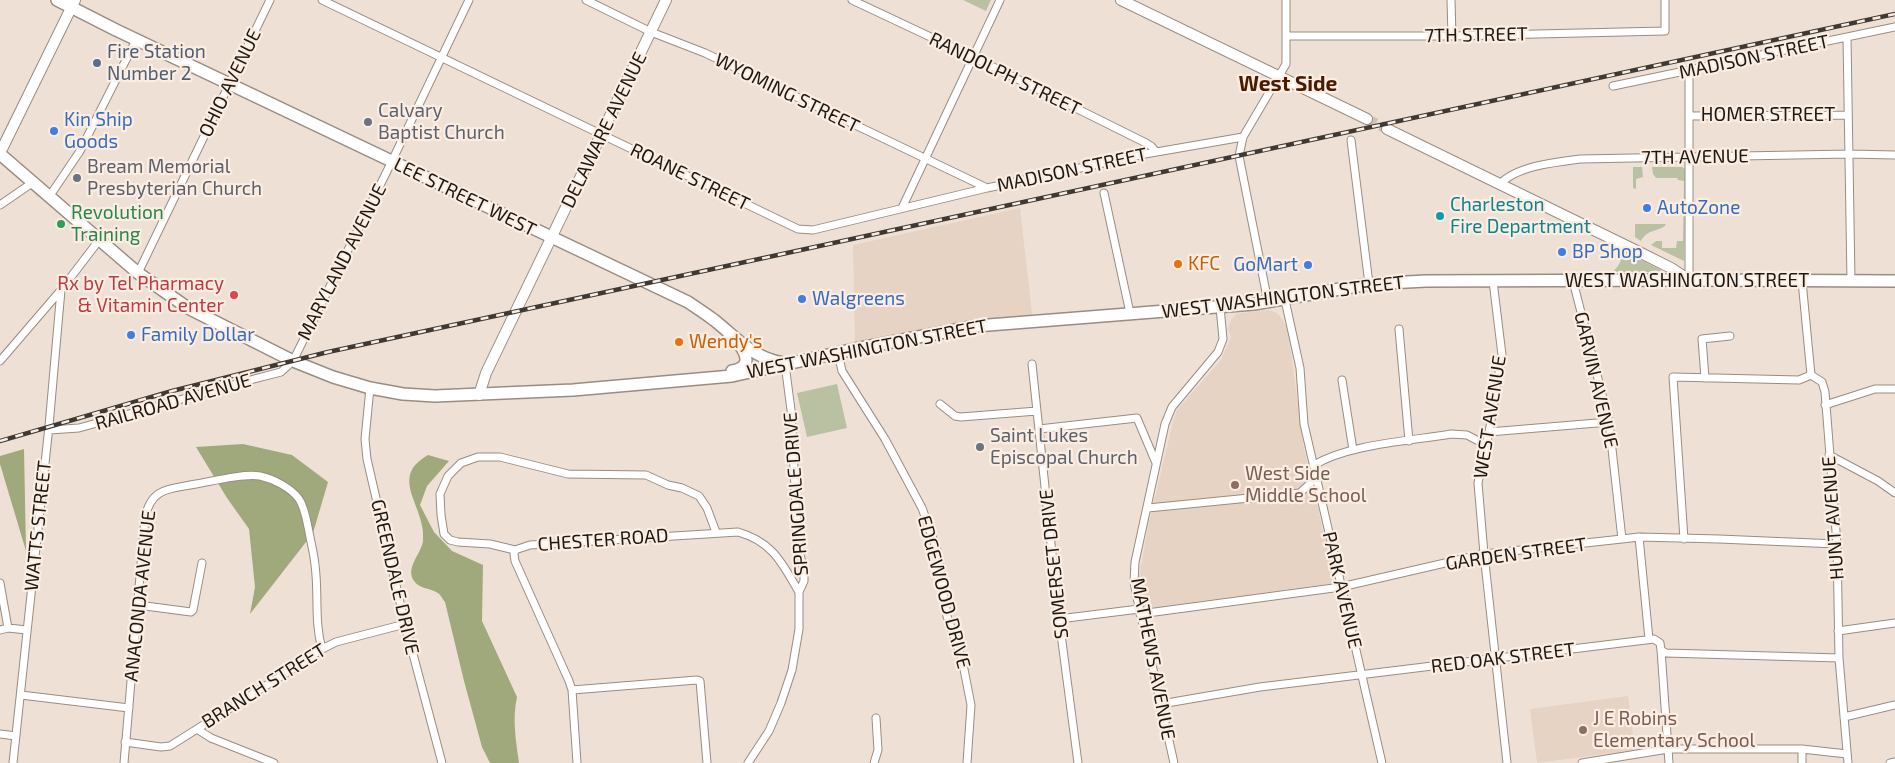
<!DOCTYPE html>
<html>
<head>
<meta charset="utf-8">
<style>
	body { margin:0 }
	canvas { display:block; background:#eee0d5 }
</style>
</head>
<body>
<canvas width="1895" height="763"></canvas>
<script>
const g = document.querySelector('canvas').getContext('2d');
g.lineJoin = 'round';
function fill(path, color) { g.fillStyle = color; g.fill(path, 'evenodd'); }
function stroke(path, color, width, dash) { g.strokeStyle = color; g.lineWidth = width; g.lineCap = dash ? 'butt' : 'round'; g.setLineDash(dash || []); g.stroke(path); }
function drawText(font, color, halo, rows, align = 'center') {
  g.font = font + ' "Exo 2",sans-serif'; g.lineWidth = 4.5; g.setLineDash([]); g.textBaseline = 'middle'; g.strokeStyle = halo; g.fillStyle = color; for (const [text, x, y, turn = 0] of rows) {
    g.save(); g.translate(x, y); g.rotate((+turn || 0) * Math.PI / 180); g.textAlign = isNaN(turn) ? turn : align; if (halo) g.strokeText(text, 0, 0); g.fillText(text, 0, 0); g.restore();
  }
}
const built = new Path2D(`
	M1020,208L1033,322L855,349L853,245Z
	M1269,310L1277,313L1282,319L1288,330L1303,443L1335,583L1143,609L1139,577L1148,527L1173,421L1177,410L1221,360L1231,337L1228,329L1231,320L1236,314Z
	M1628,696L1635,750L1537,763L1530,709Z`);
const green = new Path2D(`
	M963,0H991L986,11Z
	M1633,167H1642L1643,177L1636,179V189L1633,188Z
	M1652,167H1682L1685,169L1684,261L1651,245L1656,241H1662V248H1676L1677,241H1683L1684,181L1678,180L1677,178H1656L1653,174Z
	M1635,224H1665L1666,225C1658,232 1647,229 1641,241L1635,237Z
	M1620,250L1661,270L1660,272H1612C1620,266 1623,259 1620,250Z
	M837,384L847,428L807,437L797,393Z`);
const forest = new Path2D(`
	M243,444L292,455L328,482L313,533L250,614L255,587L249,529L227,498L196,447Z
	M24,449L26,551L0,464V456Z
	M428,455L449,461L427,486L420,505L434,532L452,551L483,565L482,621L517,697C512,719 516,741 519,763H490L482,747L464,681L445,602C443,600 441,595 438,593C431,588 419,589 414,581C405,568 421,554 423,541C427,507 387,478 428,455Z`);
const secondaryTunnel = new Path2D(`
	M1367,119L1387,129`);
const street = new Path2D(`
	M322,0L798,229L813,230L987,188L1145,154L1243,137
	M586,0L651,32L705,53L987,188
	M852,0L973,57L1146,143L1151,146L1156,152
	M1451,0L1452,36
	M1286,36H1452L1665,31V0
	M1847,37L1851,281
	M1613,86L1895,27
	M1689,116L1847,115
	M1351,140L1369,284
	M1500,184C1517,166 1556,162 1580,159L1849,154L1895,155
	M1104,193L1130,313
	M49,197L80,151L136,40
	M0,205L32,183
	M902,208L1000,0
	M138,273L270,0
	M1689,280V71
	M1493,281L1502,355L1489,432L1478,483L1484,554L1507,763
	M1573,281L1609,422L1622,539
	M1802,281L1811,375L1822,382L1825,392L1837,544L1839,658L1848,763
	M1285,300L1300,368L1304,424L1382,763
	M1268,302L1239,156L1243,137L1286,64V0
	M1399,329L1409,441
	M838,353L842,371L885,439L922,508L937,550L947,616L962,659L971,705L967,763
	M0,361L61,290L100,239
	M1032,364L1059,619L1078,763
	M1705,378L1702,339L1730,336
	M1342,380L1353,450
	M370,388L365,439L367,459L405,624L442,763
	M940,404L955,416L961,417L1037,411
	M1825,405L1875,389H1895
	M1039,429L1137,418L1156,463
	M49,430L79,428L254,379L281,372L293,361L392,161L469,0
	M1489,432L1609,422
	M1829,455L1878,481L1895,493
	M1314,465C1349,444 1410,441 1451,434L1467,435L1486,445
	M1148,508L1300,493L1316,478
	M1639,537L1649,639
	M1684,539L1673,377L1799,380L1811,375
	M515,550L490,544L458,542L450,540L444,534L441,515L440,494L448,476L461,463L478,457H500L568,474L646,475L668,485L682,488L699,496L707,508L716,532
	M515,550L530,545L738,532C773,542 782,563 799,592
	M515,550L514,554L515,561L569,681L572,690L577,763
	M0,583L8,628
	M138,605L191,612L193,610L202,563
	M1140,614L1341,587L1484,554L1622,539L1639,537L1719,539L1837,544
	M1059,619L1139,609
	M0,630L8,628L27,630
	M1838,631L1895,623
	M1661,650L1669,763
	M572,690L697,680L700,681L707,763
	M21,695L129,708
	M1161,704L1260,687L1654,639L1660,643L1661,650L1666,653L1839,658
	M1844,717L1895,705
	M197,729L211,738L274,763
	M0,734L16,736
	M125,742L161,747L170,746L305,661L322,649L336,642L405,624
	M1802,749V763
	M13,763L49,426L61,290
	M124,763L145,518C151,487 170,489 196,484C213,481 244,473 260,476C274,479 291,488 299,499C305,508 307,522 309,532C311,543 314,554 315,565C319,594 314,621 322,649
	M748,763L769,731L781,703L792,670L799,629V592L804,581V571L798,546L791,410L785,364
	M874,763L878,750L876,718
	M1174,763L1136,593L1134,582L1135,562L1165,424L1172,407L1218,352L1223,339L1220,307
	M1582,763L1668,749H1802L1847,754
	M1890,763L1895,762`);
const secondary = new Path2D(`
	M1121,0L1367,119
	M1387,129L1641,253L1671,268L1689,280
	M0,153L75,0
	M479,395L486,373L666,0`);
const primary = new Path2D(`
	M57,0L116,30L688,302C697,308 706,314 714,320C738,339 751,357 783,363
	M0,154L138,273L188,308L293,361L333,377L370,388L403,394L435,396L573,390L732,376L855,349L976,326L1254,304L1369,284L1426,281L1689,280L1895,281
	M732,371C749,368 749,358 740,345`);
const rail = new Path2D(`
	M0,441L172,391L328,352L1895,14`);
const markers = [
	[97,63,5,"#5c6f8a"],
	[368,122,5,"#6b7280"],
	[54,131,5,"#3f7fe0"],
	[77,178,5,"#6b7280"],
	[1647,208,5,"#3f7fe0"],
	[1440,216,5,"#0f9aa8"],
	[61,224,5,"#2e9e5b"],
	[1562,252,5,"#3f7fe0"],
	[1178,264,5,"#e8710a"],
	[1308,265,5,"#3f7fe0"],
	[234,295,5,"#e0444e"],
	[802,299,5,"#3f7fe0"],
	[131,335,5,"#3f7fe0"],
	[679,342,5,"#e8710a"],
	[980,447,5,"#6b7280"],
	[1235,485,5,"#8d6e63"],
	[1583,730,5,"#8d6e63"]
];
const streetNames = [
	["7TH STREET",1476,35,-1],
	["MADISON STREET",1754,57,-12],
	["RANDOLPH STREET",1005,74,26],
	["OHIO AVENUE",230,83,-64],
	["WYOMING STREET",787,93,26],
	["HOMER STREET",1768,115],
	["DELAWARE AVENUE",604,130,-64],
	["7TH AVENUE",1695,157,-1],
	["MADISON STREET",1072,170,-12],
	["ROANE STREET",690,177,26],
	["LEE STREET WEST",465,197,26],
	["MARYLAND AVENUE",342,262,-63],
	["WEST WASHINGTON STREET",1687,281],
	["WEST WASHINGTON STREET",1283,297,-7],
	["WEST WASHINGTON STREET",867,349,-11],
	["GARVIN AVENUE",1596,380,77],
	["RAILROAD AVENUE",173,402,-16],
	["WEST AVENUE",1490,417,-81],
	["SPRINGDALE DRIVE",796,494,-94],
	["HUNT AVENUE",1833,518,-94],
	["WATTS STREET",38,526,-84],
	["CHESTER ROAD",603,540,-4],
	["GARDEN STREET",1516,554,-8],
	["SOMERSET DRIVE",1054,564,-96],
	["GREENDALE DRIVE",395,577,77],
	["PARK AVENUE",1342,590,77],
	["EDGEWOOD DRIVE",944,592,75],
	["ANACONDA AVENUE",140,596,-84],
	["RED OAK STREET",1503,658,-7],
	["MATHEWS AVENUE",1153,659,79],
	["BRANCH STREET",264,686,-32]
];
const serviceNames = [
	["Fire Station",107,52],
	["Number 2",107,74]
];
const worshipNames = [
	["Calvary",378,111],
	["Baptist Church",378,133],
	["Bream Memorial",87,167],
	["Presbyterian Church",87,189],
	["Saint Lukes",990,436],
	["Episcopal Church",990,458]
];
const shopNames = [
	["Kin Ship",64,120],
	["Goods",64,142],
	["AutoZone",1657,208],
	["BP Shop",1572,252],
	["GoMart",1298,265,"right"],
	["Walgreens",812,299],
	["Family Dollar",141,335]
];
const cultureNames = [
	["Charleston",1450,205],
	["Fire Department",1450,227]
];
const leisureNames = [
	["Revolution",71,213],
	["Training",71,235]
];
const foodNames = [
	["KFC",1188,264],
	["Wendy's",689,342]
];
const healthNames = [
	["Rx by Tel Pharmacy",224,284],
	["& Vitamin Center",224,306]
];
const educationNames = [
	["West Side",1245,474],
	["Middle School",1245,496],
	["J E Robins",1593,719],
	["Elementary School",1593,741]
];
const quarterNames = [
	["West Side",1288,84]
];
fill(built, '#e7d3c3');
fill(green, '#bac1a2');
fill(forest, '#a0a97c');
stroke(secondaryTunnel, '#cec2b8', 10, [10, 5]);
stroke(street, '#998d83', 9);
stroke(secondary, '#998d83', 12);
stroke(primary, '#998d83', 14);
stroke(street, '#fff', 7);
stroke(secondary, '#fff', 10);
stroke(primary, '#fff', 11);
stroke(rail, '#3f3934', 4.5);
stroke(rail, '#fbede2', 2.5, [8]);
for (const [x, y, r, color] of markers) { const dot = new Path2D(); dot.arc(x, y, r, 0, 2 * Math.PI); g.fillStyle = color; g.fill(dot); stroke(dot, '#fbede2', 2); }
drawText('19px', '#1c1814', '#fbede2', streetNames);
drawText('19px', '#4e5e75', '#fbede2', serviceNames, 'left');
drawText('19px', '#5b616d', '#fbede2', worshipNames, 'left');
drawText('19px', '#366cbe', '#fbede2', shopNames, 'left');
drawText('19px', '#0d838f', '#fbede2', cultureNames, 'left');
drawText('19px', '#27864d', '#fbede2', leisureNames, 'left');
drawText('19px', '#c56008', '#fbede2', foodNames, 'left');
drawText('19px', '#be3a42', '#fbede2', healthNames, 'right');
drawText('19px', '#785e54', '#fbede2', educationNames, 'left');
drawText('bold 21px', '#491b00', '#fbede2', quarterNames);
</script>
</body>
</html>
